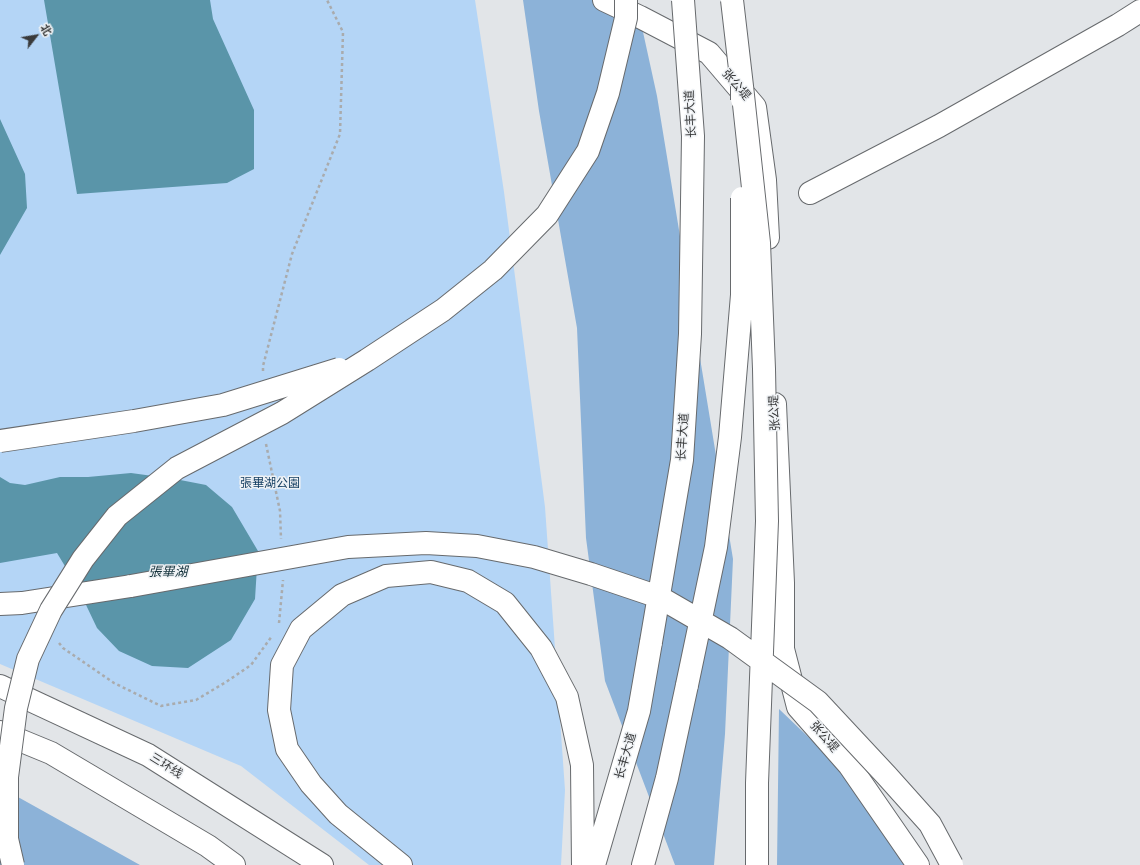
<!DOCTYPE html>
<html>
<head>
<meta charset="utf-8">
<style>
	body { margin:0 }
	#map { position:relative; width:1140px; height:865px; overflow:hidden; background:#e2e5e8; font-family:Helvetica,"Noto Sans SC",sans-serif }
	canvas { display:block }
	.north { position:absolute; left:16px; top:16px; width:40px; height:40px; -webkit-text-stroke:3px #eff2f5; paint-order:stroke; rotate:59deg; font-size:11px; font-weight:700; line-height:16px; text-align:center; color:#393a3b }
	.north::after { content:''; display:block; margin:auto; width:14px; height:18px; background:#393a3b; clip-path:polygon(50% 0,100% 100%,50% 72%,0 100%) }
</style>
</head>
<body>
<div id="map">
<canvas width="1140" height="865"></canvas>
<div class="north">北</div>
</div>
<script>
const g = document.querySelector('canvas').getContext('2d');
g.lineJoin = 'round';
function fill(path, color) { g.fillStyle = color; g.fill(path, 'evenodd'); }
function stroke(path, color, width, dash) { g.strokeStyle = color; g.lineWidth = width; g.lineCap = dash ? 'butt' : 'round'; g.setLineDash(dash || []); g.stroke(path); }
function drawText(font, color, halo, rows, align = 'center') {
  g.font = font + ' Helvetica,"Noto Sans SC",sans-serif'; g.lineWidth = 3; g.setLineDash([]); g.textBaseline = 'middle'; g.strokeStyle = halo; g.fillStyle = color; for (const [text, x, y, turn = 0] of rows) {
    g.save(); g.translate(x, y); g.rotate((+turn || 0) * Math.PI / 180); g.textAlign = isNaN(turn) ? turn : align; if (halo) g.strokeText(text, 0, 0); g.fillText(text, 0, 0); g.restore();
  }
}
const green = new Path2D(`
	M0,0H475L504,192L545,507L565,790L561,865H369L241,766L0,664Z`);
const forest = new Path2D(`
	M523,0H636L657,96L733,559L725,734L714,865H675L605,681L586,538L577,328L539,111Z
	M779,709L888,813L912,865H777Z
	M0,787L140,865H0Z`);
const water = new Path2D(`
	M44,0H210L213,19L254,110V169L227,183L77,194Z
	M0,119L25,174L27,208L0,255Z
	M131,473L175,479L206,485L232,507L258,551L255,599L231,640L188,668L152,666L119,651L97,628L77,586L57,553L0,563V477L10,483L25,485L60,477H88Z`);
const path = new Path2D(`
	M263,371V366L292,254L340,134L343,32L327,0
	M266,444L280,511L281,539
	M279,623L283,580
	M59,643L63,648L114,683L161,706L196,700L226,682L251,665L272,636`);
const minor = new Path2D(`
	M604,0L640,17L709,53L755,107L765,180L768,238
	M810,193L939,126L1118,25L1140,11
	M775,404L783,583V649L798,707L849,765L918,865`);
const highway = new Path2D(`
	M0,604L22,603L131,586
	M0,686L148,755L322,865
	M0,732L51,753L208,846L234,865
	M401,865L338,814L311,784L287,749L279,710L282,665L301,629L342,595L386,576L431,572L468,581L505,603L541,648L567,697L582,765L583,865
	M594,865L639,711L651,642
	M643,865L667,778L687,685`);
const highwayBridge = new Path2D(`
	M732,0L742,86V100
	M742,86L759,243L764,369L767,521L757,783V865
	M0,441L134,421L223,405L339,369
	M131,586L348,547L426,543L477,546L534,557L591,574L659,597L730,638L818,702L887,776L930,824L952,865
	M651,642L682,460L690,334L693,136L683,0
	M687,685L716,547L730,437L742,295V198
	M13,865L7,839V777L16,708L28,659L51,610L83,559L117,516L177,468L282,413L367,360L443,310L493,270L547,215L588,151L608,93L626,18V0`);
const streetNames = [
	["张公堤",736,85,49],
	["长丰大道",691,114,-93],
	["张公堤",775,413,-93],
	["长丰大道",683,437,-86],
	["张公堤",824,737,49],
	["长丰大道",626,756,-74],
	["三环线",166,766,32]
];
const parkNames = [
	["張畢湖公園",270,484]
];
const waterNames = [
	["張畢湖",168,572]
];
fill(green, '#b4d5f6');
fill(forest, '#8cb2d8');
fill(water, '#5a95a9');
stroke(minor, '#676a6d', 24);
stroke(highway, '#676a6d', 24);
stroke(path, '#a9abad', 2.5, [3, 3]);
stroke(minor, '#fff', 22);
stroke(highway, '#fff', 22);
stroke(highwayBridge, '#676a6d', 24, []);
stroke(highwayBridge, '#fff', 22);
drawText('12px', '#393a3b', '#eff2f5', streetNames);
drawText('12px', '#103b5f', '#eff2f5', parkNames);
drawText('italic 13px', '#15333c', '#eff2f5', waterNames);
</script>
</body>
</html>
